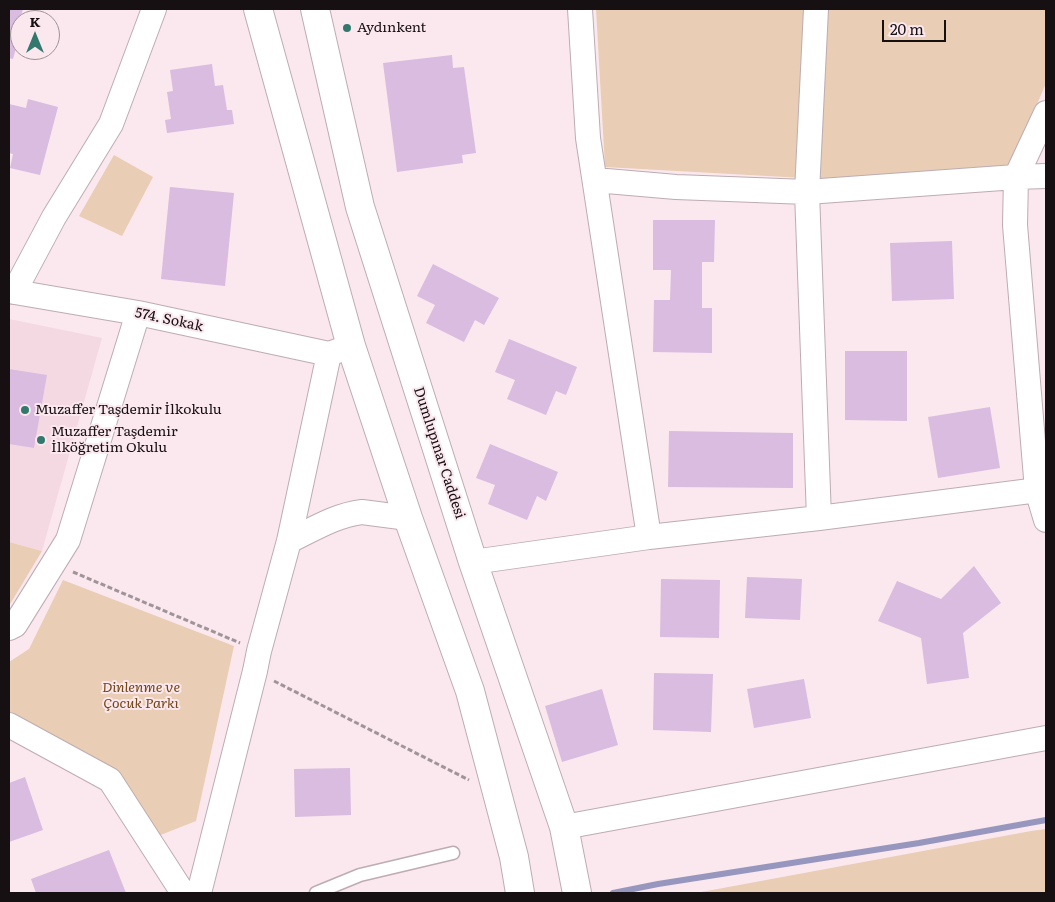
<!DOCTYPE html>
<html>
<head>
<meta charset="utf-8">
<style>
	body { margin:0 }
	#map { position:relative; width:1055px; height:902px; overflow:hidden; background:#fae8ee; font-family:Literata,serif }
	canvas { display:block }
	.frame { position:absolute; inset:0; border:10px solid #171013; pointer-events:none }
	.north { position:absolute; left:10px; top:10px; width:50px; height:50px; box-sizing:border-box; background:#fae8ee; border:1px solid #9f9296; border-radius:50%; rotate:0deg; font-size:14px; font-weight:700; line-height:20px; text-align:center; color:#171013 }
	.north::after { content:''; display:block; margin:auto; width:18px; height:22px; background:#32786d; clip-path:polygon(50% 0,100% 100%,50% 72%,0 100%) }
	.scale { position:absolute; left:882px; top:20px; width:64px; height:22px; box-sizing:border-box; border:2px solid #171013; border-top:0; padding-left:6px; font-size:15px; line-height:18px; white-space:nowrap; color:#171013; -webkit-text-stroke:4px #fae8ee; paint-order:stroke }
</style>
</head>
<body>
<div id="map">
<canvas width="1055" height="902"></canvas>
<div class="frame"></div>
<div class="north">K</div>
<div class="scale">20 m</div>
</div>
<script>
const g = document.querySelector('canvas').getContext('2d');
g.lineJoin = 'round';
function fill(path, color) { g.fillStyle = color; g.fill(path, 'evenodd'); }
function stroke(path, color, width, dash) { g.strokeStyle = color; g.lineWidth = width; g.lineCap = dash ? 'butt' : 'round'; g.setLineDash(dash || []); g.stroke(path); }
function drawText(font, color, halo, rows, align = 'center') {
  g.font = font + ' Literata,serif'; g.lineWidth = 4; g.setLineDash([]); g.textBaseline = 'middle'; g.strokeStyle = halo; g.fillStyle = color; for (const [text, x, y, turn = 0] of rows) {
    g.save(); g.translate(x, y); g.rotate((+turn || 0) * Math.PI / 180); g.textAlign = isNaN(turn) ? turn : align; if (halo) g.strokeText(text, 0, 0); g.fillText(text, 0, 0); g.restore();
  }
}
const built = new Path2D(`
	M9,319L102,338L42,551L9,542Z`);
const green = new Path2D(`
	M596,9H1046V83L1011,166L821,179L605,167Z
	M114,155L153,177L122,236L79,216Z
	M9,542L42,551L9,606Z
	M63,580L234,646L196,821L158,836L121,776L9,716V662L29,649Z
	M1046,829V893H696L1031,831Z`);
const stream = new Path2D(`
	M613,893L658,884L919,843L1046,820`);
const building = new Path2D(`
	M9,9H23L20,20V34L13,59L9,58Z
	M452,55L453,68L464,67L476,153L462,155L463,163L397,172L383,63Z
	M212,64L215,86L223,85L227,110H232L234,124L167,133L165,120L171,119L167,92L173,91L170,70Z
	M28,99L58,107L40,175L10,168L13,154L9,153V104L26,108Z
	M170,187L234,193L225,286L161,279Z
	M653,220H715L714,262H702V308H712V353L653,352L654,300H670L671,270H653Z
	M952,241L954,299L892,301L890,243Z
	M433,264L499,298L484,325L475,320L464,342L426,323L435,305L417,296Z
	M509,339L577,367L566,395L556,391L546,415L507,399L515,380L495,372Z
	M845,351H907V421L845,420Z
	M9,369L47,375L34,448L9,444Z
	M990,407L1000,468L938,478L928,417Z
	M669,431L793,433V488L668,487Z
	M490,444L558,472L546,501L537,496L527,520L488,504L495,485L476,478Z
	M974,566L1001,603L963,633L969,678L927,684L921,638L878,621L897,581L941,599Z
	M747,577L802,579L800,620L745,618Z
	M661,579L720,580L719,638L660,637Z
	M654,673L713,674L711,732L653,730Z
	M804,679L811,718L754,728L747,689Z
	M602,689L618,745L562,762L545,706Z
	M350,768L351,815L295,817L294,769Z
	M25,777L43,830L9,842V783Z
	M109,850L126,893H36L31,879Z`);
const path = new Path2D(`
	M73,572L240,643
	M274,681L469,780`);
const lane = new Path2D(`
	M316,893L360,875L453,853`);
const street = new Path2D(`
	M580,9L588,138L649,537
	M816,9L807,192L819,518
	M1046,113L1016,177L1015,225L1037,490L1046,520
	M595,180L676,187L807,192L1016,177L1046,176
	M9,291L138,313L329,354
	M14,292L54,217L111,124L154,9
	M289,541C312,530 336,515 362,512L408,518
	M473,562L649,537L819,518L1046,489
	M9,628L15,625L68,540L138,313
	M9,725L110,780L183,893
	M564,827L1046,738
	M199,893L255,671L259,651L289,541L329,354L351,346`);
const secondary = new Path2D(`
	M258,9L351,346L408,518L470,691L514,857L520,893
	M315,9L360,207L473,562L564,827L577,893`);
const markers = [
	[347,28,5,"#32786d"],
	[25,410,5,"#32786d"],
	[41,440,5,"#32786d"]
];
const poiNames = [
	["Aydınkent",357,28],
	["Muzaffer Taşdemir İlkokulu",35,410],
	["Muzaffer Taşdemir",51,432],
	["İlköğretim Okulu",51,448]
];
const streetNames = [
	["574. Sokak",169,320,12],
	["Dumlupınar Caddesi",439,453,72]
];
const parkNames = [
	["Dinlenme ve",141,688],
	["Çocuk Parkı",141,704]
];
fill(built, '#f4d9e3');
fill(green, '#e9cdb4');
stroke(stream, '#9796be', 6);
fill(building, '#d9bcdf');
stroke(lane, '#beacb2', 15);
stroke(street, '#beacb2', 26);
stroke(secondary, '#beacb2', 30);
stroke(path, '#a19498', 3, [5, 2.5]);
stroke(lane, '#fff', 12);
stroke(street, '#fff', 24);
stroke(secondary, '#fff', 28);
for (const [x, y, r, color] of markers) { const dot = new Path2D(); dot.arc(x, y, r, 0, 2 * Math.PI); g.fillStyle = color; g.fill(dot); stroke(dot, '#fae8ee', 2); }
drawText('14px', '#171013', '#fae8ee', poiNames, 'left');
drawText('14px', '#171013', '#fae8ee', streetNames);
drawText('italic 14px', '#724512', '#fae8ee', parkNames);
</script>
</body>
</html>
